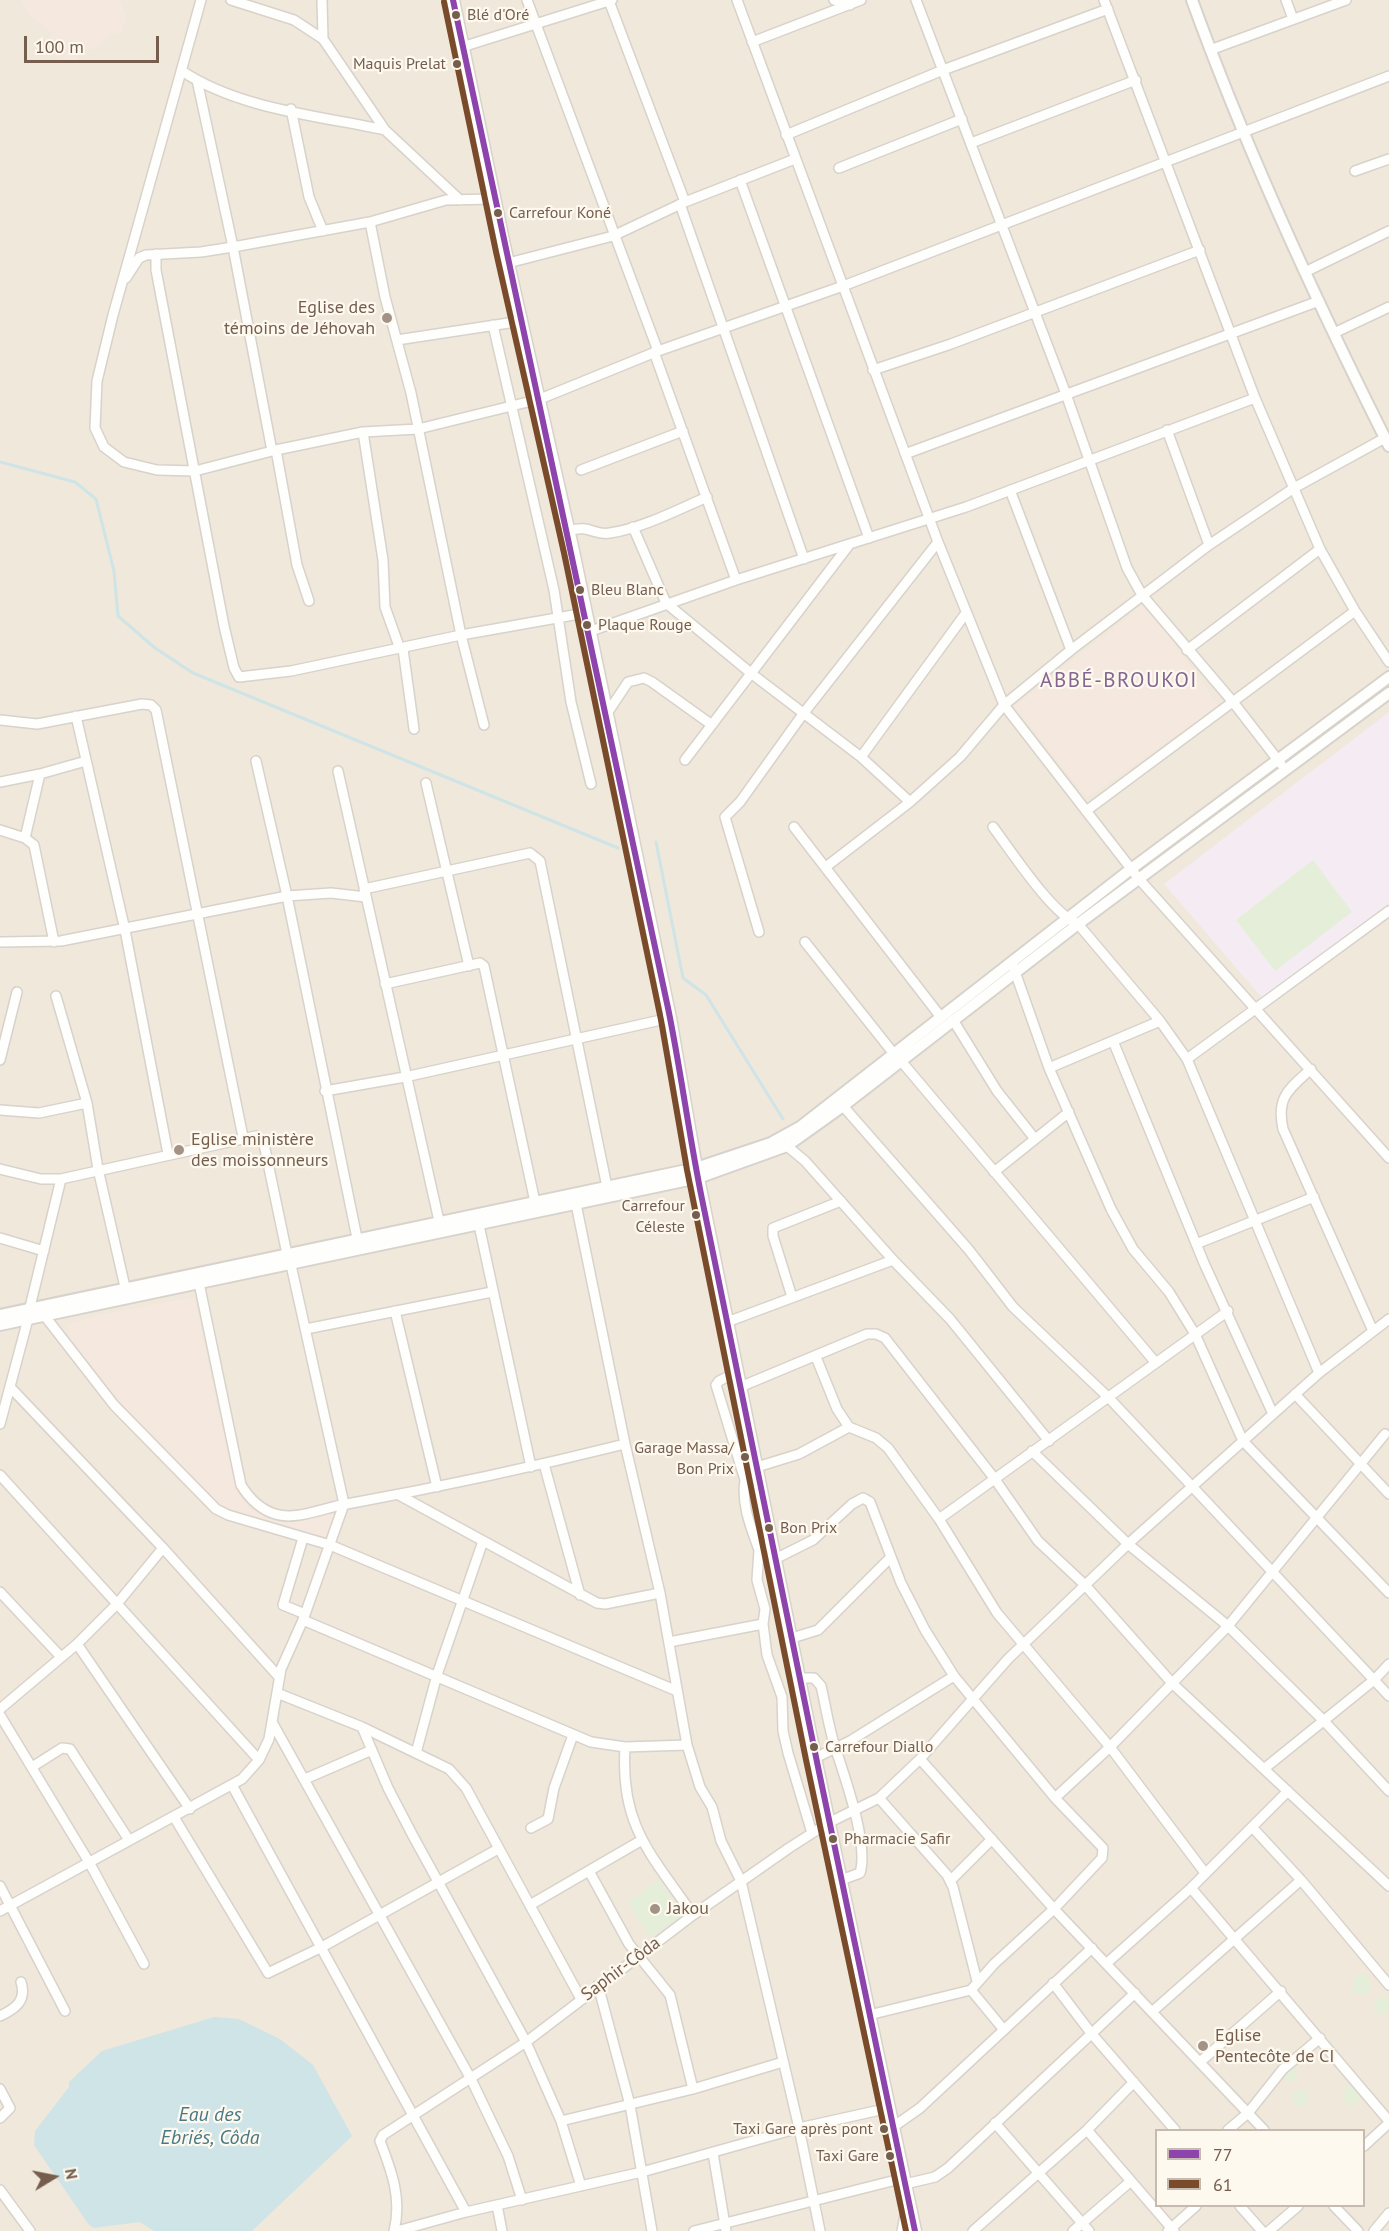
<!DOCTYPE html>
<html>
<head>
<meta charset="utf-8">
<style>
	body { margin:0 }
	#map { position:relative; width:1389px; height:2231px; overflow:hidden; background:#f8f5ed; font-family:"PT Sans",sans-serif }
	canvas { display:block }
	.legend { position:absolute; left:1155px; top:2129px; width:210px; height:78px; box-sizing:border-box; background:#fef9ef; border:2px solid #c7bbaf; margin:0; padding:8px 10px; list-style:none; font-size:18px; color:#755e4e }
	.legend li { display:flex; align-items:center; gap:12px; height:30px }
	.legend b { width:30px; border:2px solid #c7bbaf }
	.north { position:absolute; left:24px; top:2147px; width:60px; height:60px; -webkit-text-stroke:4px #fef9ef; paint-order:stroke; rotate:80deg; font-size:16px; font-weight:700; line-height:24px; text-align:center; color:#755e4e }
	.north::after { content:''; display:block; margin:auto; width:21px; height:27px; background:#755e4e; clip-path:polygon(50% 0,100% 100%,50% 72%,0 100%) }
	.scale { position:absolute; left:24px; top:36px; width:135px; height:27px; box-sizing:border-box; border:3px solid #755e4e; border-top:0; padding-left:8px; font-size:18px; line-height:21px; white-space:nowrap; color:#755e4e; -webkit-text-stroke:4px #fef9ef; paint-order:stroke }
</style>
</head>
<body>
<div id="map">
<canvas width="1389" height="2231"></canvas>
<ul class="legend">
<li><b style="height:8px;background:#8e44ad"></b>77</li>
<li><b style="height:8px;background:#7a4b2a"></b>61</li>
</ul>
<div class="north">N</div>
<div class="scale">100 m</div>
</div>
<script>
const g = document.querySelector('canvas').getContext('2d');
g.lineJoin = 'round';
function fill(path, color) { g.fillStyle = color; g.fill(path, 'evenodd'); }
function stroke(path, color, width, dash) { g.strokeStyle = color; g.lineWidth = width; g.lineCap = dash ? 'butt' : 'round'; g.setLineDash(dash || []); g.stroke(path); }
function drawText(font, color, halo, rows, align = 'center') {
  g.font = font + ' "PT Sans",sans-serif'; g.lineWidth = 4.5; g.setLineDash([]); g.textBaseline = 'middle'; g.strokeStyle = halo; g.fillStyle = color; for (const [text, x, y, turn = 0] of rows) {
    g.save(); g.translate(x, y); g.rotate((+turn || 0) * Math.PI / 180); g.textAlign = isNaN(turn) ? turn : align; if (halo) g.strokeText(text, 0, 0); g.fillText(text, 0, 0); g.restore();
  }
}
const residential = new Path2D(`
	M0,0H1389V2231H0ZM1156,2130H1364V2206H1156Z`);
const commercial = new Path2D(`
	M21,0H120L127,18L121,34H111L99,47L79,52L76,64L45,54L52,33L29,15Z
	M1145,603L1219,706L1087,798L1014,706Z
	M194,1297L221,1423L239,1494L246,1505L263,1515L306,1519L336,1512L327,1537L312,1536L259,1521L226,1509L210,1499L121,1407L71,1340L67,1325L93,1316Z`);
const education = new Path2D(`
	M1389,712V903L1263,999L1164,884Z`);
const green = new Path2D(`
	M1313,860L1352,912L1275,971L1236,920Z
	M659,1880L683,1916L650,1937L627,1902Z
	M1362,1973L1369,1979L1370,1990L1366,1995L1352,1993L1354,1980Z
	M1374 2006a8 8 0 1 1 16 0a8 8 0 1 1-16 0Z
	M1283 2074a7 7 0 1 1 14 0a7 7 0 1 1-14 0Z
	M1347,2085L1356,2089L1360,2096L1354,2106L1343,2101Z
	M1292 2098a8 8 0 1 1 16 0a8 8 0 1 1-16 0Z`);
const water = new Path2D(`
	M214,2017L239,2019L280,2039L313,2065L352,2136L252,2231H154L140,2222L94,2228L89,2225L34,2145L35,2131L69,2087V2082L102,2051Z`);
const stream = new Path2D(`
	M0,462L75,482L96,499L114,571L118,616L155,648L193,673L618,848
	M656,842L683,978L706,995L783,1119`);
const minor = new Path2D(`
	M201,0L113,315L97,381L95,428L104,447L124,462L157,470L195,471L276,450
	M231,0L294,20L323,39L385,130L460,200
	M322,0L323,39
	M527,0L658,351
	M737,0L938,542L1004,705L1139,879L1389,1158
	M834,0L850,5
	M916,0L1066,394L1127,568L1142,595L1233,702L1281,764
	M1104,0L1255,398L1320,549L1355,611L1389,662
	M1286,0L1293,19
	M609,1L685,202
	M752,42L861,0
	M462,47L612,0
	M1210,50L1346,0
	M182,71C239,109 320,116 385,130
	M197,80L233,247L370,222L446,200L494,199
	M291,109L309,197L323,231
	M786,135L943,70L1108,9
	M971,143L1136,80
	M839,168L962,119
	M1355,171L1389,159
	M740,180L869,538
	M680,204L804,559
	M370,222L385,297L411,393L461,635L585,613
	M156,254V270L224,626L234,668L239,677L291,671L461,635L484,725
	M508,263L613,236L685,202L795,159
	M1305,272L1389,231
	M126,278L139,258L146,255L201,252L233,247L272,451
	M493,325L554,590L571,702L591,784
	M1334,333L1389,307
	M397,340L522,321
	M654,352L736,580
	M873,370L951,344L1200,250
	M1167,430L1209,545
	M363,432L418,429L540,399L658,351L843,286L1389,76
	M905,454L1319,301
	M581,470L683,431
	M1010,490L1071,650
	M633,527L666,603L752,674L861,757L910,802
	M569,531C590,524 594,536 610,533C643,528 677,510 707,497
	M309,601L297,565L276,450L363,432L383,560L385,607L400,649
	M588,632L736,580L966,507L1255,398
	M403,649L414,729
	M1187,650L1320,549
	M606,715L628,682L644,678L652,682L712,725
	M76,716L125,930L168,1154
	M0,720L37,724L142,704L151,705L156,710L243,1137
	M861,757L966,613
	M685,760L849,545
	M256,761L287,896L357,1238
	M338,771L439,1221
	M0,782L40,774
	M426,783L469,966
	M1086,811L1355,611
	M794,827L940,1016
	M993,827C1012,852 1051,913 1078,924L1160,1021L1187,1059L1319,1373
	M0,830L25,838L40,774L86,761
	M25,838L34,845L54,942
	M827,866L910,802L960,757L1004,705L1071,650L1209,545L1294,488L1385,438
	M364,889L530,853L540,861L607,1187
	M759,932L725,817L740,802L803,714L938,542
	M0,942L61,941L287,896L331,893L366,897
	M805,942L894,1054
	M1013,966L1049,1068L1111,1209L1133,1249L1169,1292L1195,1334L1243,1441L1389,1593
	M385,984L480,963L484,966L535,1202
	M56,996L87,1103L98,1169L125,1287
	M953,1020L997,1091L1035,1139
	M1113,1041L1204,1263L1273,1414
	M1187,1059L1389,911
	M0,1060L17,992
	M901,1061L1156,1363
	M1049,1068L1160,1021
	M1311,1069C1289,1089 1276,1097 1283,1129L1373,1331
	M325,1091L405,1077L670,1018
	M843,1106L969,1250L1013,1307L1109,1398L1389,1696
	M0,1110L39,1113L87,1103
	M787,1146L805,1161L893,1260L950,1319L1049,1441
	M0,1169L41,1179H61L256,1136L264,1144L287,1254
	M994,1172L1069,1112
	M576,1204L625,1444L660,1593L687,1745L700,1787L712,1807L721,1841L741,1881L799,2128L820,2231
	M479,1225L531,1467
	M0,1238L44,1251
	M1196,1244L1314,1197
	M199,1283L241,1485C249,1498 259,1509 275,1514C297,1521 325,1507 347,1504C440,1487 533,1467 625,1444
	M792,1297L773,1236V1228L841,1201
	M30,1307L61,1179
	M395,1311L437,1487
	M44,1315L114,1405L216,1509L228,1515L330,1545L677,1691
	M727,1322L893,1260
	M306,1329L492,1292
	M816,1357L837,1409L849,1427
	M737,1372L719,1381L716,1385L745,1480
	M740,1387L867,1334H876L885,1338L994,1478L1038,1541L1085,1585L1172,1683L1389,1886
	M11,1388L163,1548L279,1677
	M1295,1394L1389,1494
	M0,1424L28,1319
	M1032,1451L1128,1544L1228,1626L1324,1721L1389,1791
	M544,1464L580,1595
	M757,1467L799,1454L849,1427L876,1438L888,1448L939,1519L997,1613L1110,1747L1205,1873
	M0,1475L259,1760
	M748,1479L745,1480C741,1504 751,1528 759,1550
	M399,1495L597,1603L605,1604L660,1593
	M939,1519L1228,1311
	M303,1538L283,1605L305,1614
	M775,1559L813,1540L852,1504L863,1498L870,1502L901,1583L925,1630L954,1676L1055,1798L1103,1848L1102,1858L1054,1909L994,1964L971,1990
	M0,1592L61,1657
	M303,1620L591,1742L625,1747L687,1745
	M763,1624L765,1609L757,1580L759,1550L772,1542
	M792,1638L818,1630L890,1558
	M669,1642L763,1624L767,1655L782,1697L783,1731L788,1753L812,1833
	M77,1644L190,1809
	M800,1678H814L821,1686C826,1707 829,1730 836,1750C845,1778 869,1845 860,1873L841,1880
	M277,1693L362,1727L449,1769L466,1788L581,1999
	M0,1709L77,1644L116,1605L163,1548
	M0,1715L89,1862L144,1964
	M272,1722L471,2079L508,2156L522,2200
	M362,1727L388,1788L413,1836L526,2042L561,2121L581,2186
	M625,1747C620,1826 651,1854 693,1915
	M416,1753L437,1675L483,1541
	M815,1758L850,1741L954,1676
	M920,1759L1054,1909L1264,2130
	M32,1767L62,1748L70,1749L129,1840
	M1265,1768L1374,1680L1389,1664
	M305,1779L372,1750
	M232,1785L466,2212
	M879,1798L947,1875L953,1887L977,1981
	M1055,1798L1110,1747L1228,1626L1385,1434
	M174,1817L268,1973L322,1947L498,1849
	M1252,1827L1301,1880L1389,1985
	M531,1828L548,1819L554,1788L573,1735
	M589,1871L629,1944L670,1995L693,2089
	M950,1881L992,1839
	M0,1886L65,2011
	M1191,1888L1389,2121
	M530,1905L642,1840
	M0,1911L242,1779L259,1760L269,1739L281,1669L303,1620L344,1504L291,1265
	M1107,1963L1191,1888L1288,1791
	M1053,1983L1091,2033L1175,2130
	M598,1985L630,2105L652,2231
	M1153,2011L1301,1880
	M869,2015L971,1990L1004,2030
	M0,2016C15,2009 27,2001 21,1982
	M1200,2062L1281,1991
	M0,2089L10,2108L0,2118
	M561,2121L693,2089L783,2062
	M995,2123L1089,2231
	M893,2127L920,2108L1092,1948
	M1087,2130L1174,2231
	M1228,2130L1248,2113L1283,2069L1320,2038
	M1364,2146L1389,2123
	M713,2153L726,2231
	M905,2184L935,2177L948,2168L1135,1993
	M0,2190L30,2231
	M497,2205L502,2231
	M1240,2206L1262,2231
	M1334,2206L1358,2231
	M394,2231C402,2199 392,2172 380,2141L383,2135L526,2042L693,1915L789,1848L828,1823L879,1798L920,1759L1008,1659L1128,1544L1319,1373L1389,1319
	M397,2231L466,2212L642,2172L799,2128L889,2108
	M694,2231L904,2178
	M902,2231L905,2215L911,2210
	M973,2231L1087,2130L1134,2082
	M1073,2231L1131,2181
	M1168,2231L1196,2206
	M1269,2231L1298,2206
	M1374,2231L1389,2213`);
const tertiary = new Path2D(`
	M1192,0C1247,152 1316,301 1389,446
	M0,1315L696,1168L771,1143L800,1127L1131,869L1389,677
	M0,1325L698,1178L787,1146L843,1106L1078,924L1389,693`);
const secondary = new Path2D(`
	M453,0L505,250L573,551L670,1018L696,1168L815,1758L915,2231`);
const bus1 = new Path2D(`
	M453,0C523,336 599,671 668,1008C681,1071 689,1136 702,1199C772,1544 842,1887 915,2231`);
const bus2 = new Path2D(`
	M444,2L496,252L564,553L661,1020L687,1170L806,1760L906,2231`);
const markers = [
	[456,15,5,"#755e4e"],
	[457,64,5,"#755e4e"],
	[498,213,5,"#755e4e"],
	[387,318,6,"#a39386"],
	[580,590,5,"#755e4e"],
	[587,625,5,"#755e4e"],
	[179,1150,6,"#a39386"],
	[696,1215,5,"#755e4e"],
	[745,1457,5,"#755e4e"],
	[769,1528,5,"#755e4e"],
	[814,1747,5,"#755e4e"],
	[833,1839,5,"#755e4e"],
	[655,1909,6,"#a39386"],
	[1203,2046,6,"#a39386"],
	[884,2129,5,"#755e4e"],
	[890,2156,5,"#755e4e"]
];
const busNames = [
	["Blé d'Oré",467,15],
	["Maquis Prelat",446,64,"right"],
	["Carrefour Koné",509,213],
	["Bleu Blanc",591,590],
	["Plaque Rouge",598,625],
	["Carrefour",685,1206,"right"],
	["Céleste",685,1227,"right"],
	["Garage Massa/",734,1448,"right"],
	["Bon Prix",734,1469,"right"],
	["Bon Prix",780,1528],
	["Carrefour Diallo",825,1747],
	["Pharmacie Safir",844,1839],
	["Taxi Gare après pont",873,2129,"right"],
	["Taxi Gare",879,2156,"right"]
];
const poiNames = [
	["Eglise des",375,308,"right"],
	["témoins de Jéhovah",375,329,"right"],
	["Eglise ministère",191,1140],
	["des moissonneurs",191,1161],
	["Jakou",667,1909],
	["Eglise",1215,2036],
	["Pentecôte de CI",1215,2057]
];
const streetNames = [
	["Saphir-Côda",621,1969,-37]
];
const waterNames = [
	["Eau des",210,2115],
	["Ebriés, Côda",210,2138]
];
const quarterNames = [
	["ABBÉ-BROUKOI",1119,681]
];
fill(residential, '#f0e8db');
fill(commercial, '#f5e8de');
fill(education, '#f5ecf3');
fill(green, '#e4eed9');
fill(water, '#cfe4e7');
stroke(stream, '#cfe4e7', 3);
stroke(minor, '#d7d2cb', 12);
stroke(tertiary, '#d7d2cb', 14);
stroke(secondary, '#d8d2cb', 15);
stroke(minor, '#fefefc', 9);
stroke(tertiary, '#fefefc', 10);
stroke(secondary, '#fefefc', 12);
stroke(bus1, '#8e44ad', 6);
stroke(bus2, '#7a4b2a', 6);
for (const [x, y, r, color] of markers) { const dot = new Path2D(); dot.arc(x, y, r, 0, 2 * Math.PI); g.fillStyle = color; g.fill(dot); stroke(dot, '#fef9ef', 2); }
drawText('16px', '#755e4e', '#fef9ef', busNames, 'left');
drawText('18px', '#755e4e', '#fef9ef', poiNames, 'left');
drawText('18px', '#755e4e', '#fef9ef', streetNames);
drawText('italic 20px', '#487987', '#fef9ef', waterNames);
g.letterSpacing = '1.5px';
drawText('21px', '#856691', '#fef9ef', quarterNames);
g.letterSpacing = '0px';
</script>
</body>
</html>
